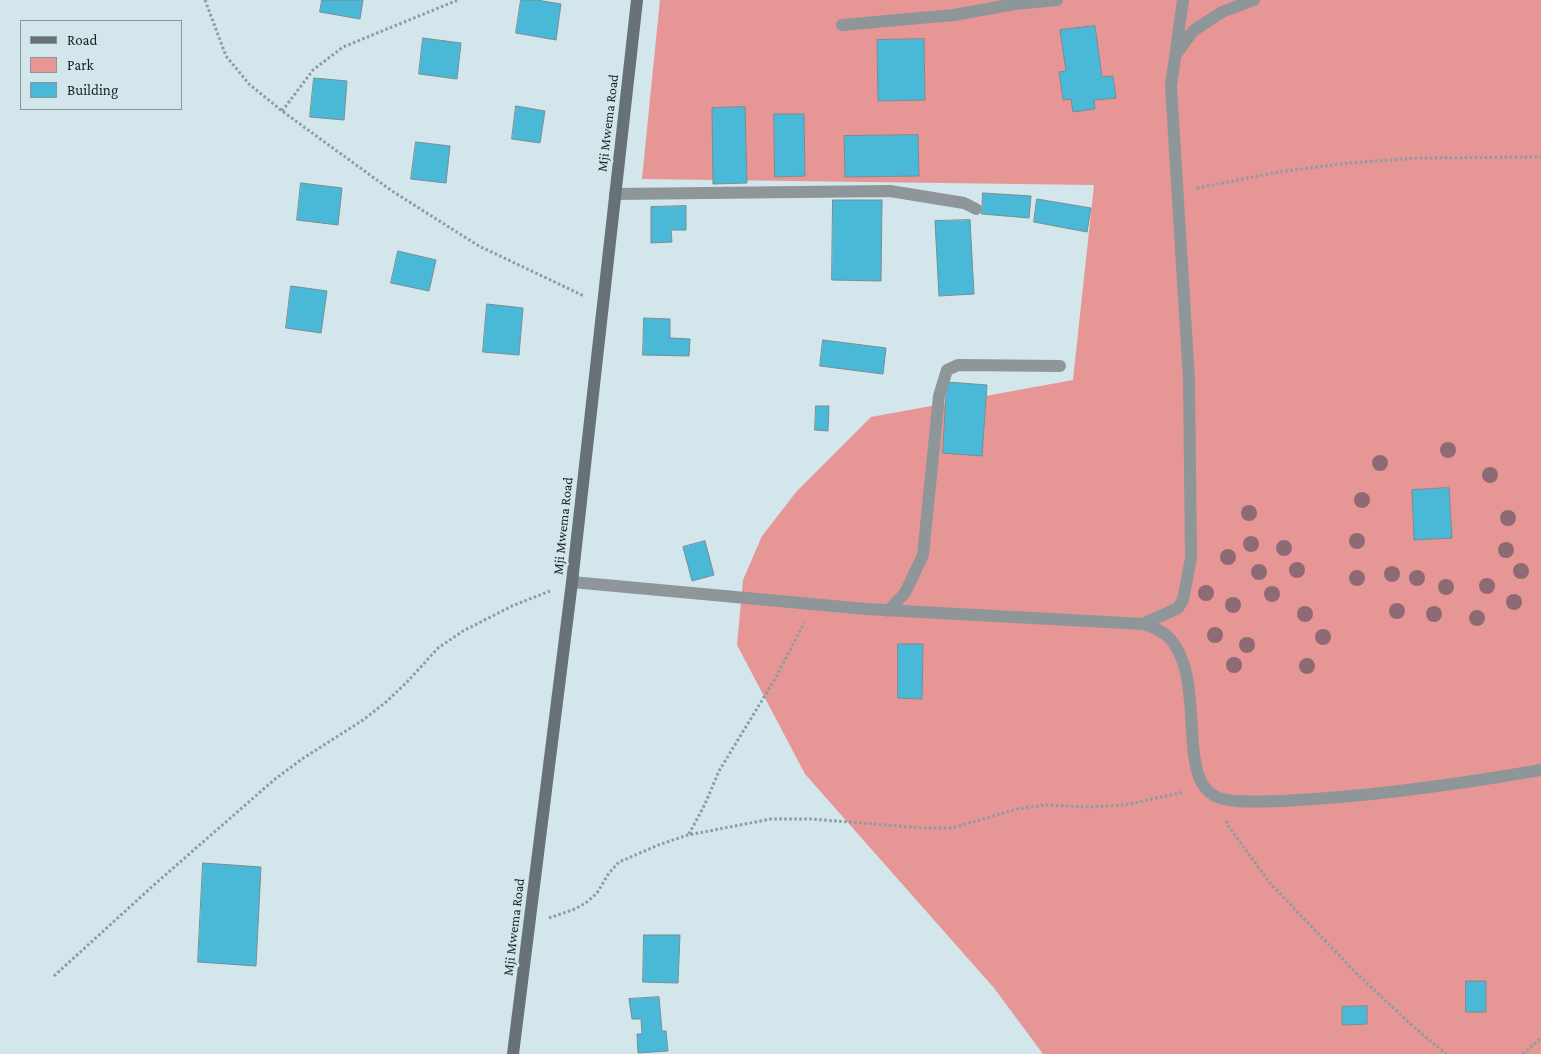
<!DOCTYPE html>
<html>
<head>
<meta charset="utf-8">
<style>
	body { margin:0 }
	#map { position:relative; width:1541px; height:1054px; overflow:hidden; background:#d2e6ec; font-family:"Crimson Pro",serif }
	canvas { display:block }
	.legend { position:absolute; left:20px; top:20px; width:162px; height:90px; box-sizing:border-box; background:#d2e6ec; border:1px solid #88979b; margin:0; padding:6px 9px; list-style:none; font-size:15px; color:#182022 }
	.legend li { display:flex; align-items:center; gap:10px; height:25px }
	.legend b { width:25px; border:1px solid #88979b }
</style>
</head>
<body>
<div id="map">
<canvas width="1541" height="1054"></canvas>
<ul class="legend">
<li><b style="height:6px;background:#667276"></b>Road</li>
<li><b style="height:14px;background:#e69695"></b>Park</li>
<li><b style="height:14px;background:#49b9d7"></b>Building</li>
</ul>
</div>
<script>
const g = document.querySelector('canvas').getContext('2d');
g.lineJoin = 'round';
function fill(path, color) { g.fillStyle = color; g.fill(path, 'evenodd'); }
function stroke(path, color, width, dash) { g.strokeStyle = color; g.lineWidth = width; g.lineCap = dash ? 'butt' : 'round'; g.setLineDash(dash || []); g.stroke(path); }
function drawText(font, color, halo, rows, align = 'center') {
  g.font = font + ' "Crimson Pro",serif'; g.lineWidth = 5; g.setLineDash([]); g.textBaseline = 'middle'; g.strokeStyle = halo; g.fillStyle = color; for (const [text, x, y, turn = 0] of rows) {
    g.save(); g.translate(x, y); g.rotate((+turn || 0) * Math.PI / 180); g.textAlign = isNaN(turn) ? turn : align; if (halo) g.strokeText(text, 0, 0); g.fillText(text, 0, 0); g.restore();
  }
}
const green = new Path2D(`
	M660,0H1541V1054H1043L994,988L805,774L737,645L743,580L762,536L797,491L871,417L1073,380L1094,185L642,179Z`);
const building = new Path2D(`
	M322,0H363L360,19L320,12Z
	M521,0H537L561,4L556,40L516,33Z
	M1095,26L1102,77L1113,76L1116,98L1094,100L1095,109L1073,112L1071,99L1063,100L1059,72L1066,71L1060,30Z
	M423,38L461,43L457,79L419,74Z
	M924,39L925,100L878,101L877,40Z
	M314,78L347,81L344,120L310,117Z
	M516,106L545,111L540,143L512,139Z
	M745,107L747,183L713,184L712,108Z
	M774,114H804L805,176L775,177Z
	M918,135L919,176L845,177L844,136Z
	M416,142L450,146L446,183L411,179Z
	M301,183L342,188L338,225L297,220Z
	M983,193L1031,196L1029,218L982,214Z
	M1037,199L1091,208L1087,232L1034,222Z
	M833,200H882L881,281L832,280Z
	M686,206V230H671L672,242L651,243V207Z
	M970,220L974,294L939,296L935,221Z
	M398,251L436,260L429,291L391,283Z
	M291,286L327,291L321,333L286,328Z
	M487,304L523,308L519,355L483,352Z
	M644,318L670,319V338L690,339L689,356L643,355Z
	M823,340L886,348L883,374L820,366Z
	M947,382L987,385L982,456L943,453Z
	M816,406H829L828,431L815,430Z
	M1449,488L1452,538L1414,540L1412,490Z
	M705,541L714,575L692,581L683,547Z
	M898,644H923L922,699L898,698Z
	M203,863L261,867L256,966L198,962Z
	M644,935H680L678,983L643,982Z
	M1466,981H1486V1012H1466Z
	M659,997L662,1031H666L668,1051L638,1053L637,1034H642L641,1019H632L629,999Z
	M1367,1006V1024L1342,1025V1007Z`);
const path = new Path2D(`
	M205,0L226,56L249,84L282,111L392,191L479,246L584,296
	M282,111L313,70L343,47L458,0
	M1197,188L1278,172L1349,163L1417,158L1541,157
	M1226,821L1229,827L1270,883L1354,971L1416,1029L1446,1054
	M689,834L705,804L719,771L775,679L804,623
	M549,918L575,909L587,902L597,893L609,873L619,862L661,844L688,835L771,819H811L924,828H952L1017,809L1045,805L1089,807L1125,805L1184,792
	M54,976L155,884L275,779L302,759L363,720L386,702L407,682L438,648L463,631L512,606L550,591
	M1523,1054L1541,1038`);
const street = new Path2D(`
	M842,25L954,15L1015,4L1057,0
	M1177,53L1193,31L1222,12L1254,0
	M615,194L890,191L964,203L976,209
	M572,582L866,609L1143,624C1151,627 1159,629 1166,635C1197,662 1188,725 1195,761C1197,775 1202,789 1215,796C1228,804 1266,801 1282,801C1369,797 1455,785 1541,770
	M888,611L905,593L923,555L939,396L947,370L958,365L1060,366
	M1143,624L1178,608L1183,600L1191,558L1189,380L1171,86L1183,0`);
const secondary = new Path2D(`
	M513,1054L572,582L637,0`);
const trees = [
	[1448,450],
	[1380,463],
	[1490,475],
	[1362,500],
	[1249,513],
	[1508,518],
	[1357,541],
	[1251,544],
	[1284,548],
	[1506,550],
	[1228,557],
	[1297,570],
	[1521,571],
	[1259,572],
	[1392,574],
	[1357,578],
	[1417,578],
	[1487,586],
	[1446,587],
	[1206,593],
	[1272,594],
	[1514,602],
	[1233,605],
	[1397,611],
	[1305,614],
	[1434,614],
	[1477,618],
	[1215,635],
	[1323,637],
	[1247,645],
	[1234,665],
	[1307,666]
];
const streetNames = [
	["Mji Mwema Road",608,123,-83],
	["Mji Mwema Road",563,526,-84],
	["Mji Mwema Road",514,927,-83]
];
fill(green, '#e69695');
fill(building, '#49b9d7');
stroke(building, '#7b8d93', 1);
stroke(path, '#8c9ca0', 3, [2.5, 2.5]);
stroke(street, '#8e9699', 12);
stroke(secondary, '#667276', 12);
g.fillStyle = '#8d6a74';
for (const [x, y] of trees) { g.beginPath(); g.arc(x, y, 8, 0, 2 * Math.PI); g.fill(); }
drawText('14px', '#182022', '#d2e6ec', streetNames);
</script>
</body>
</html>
